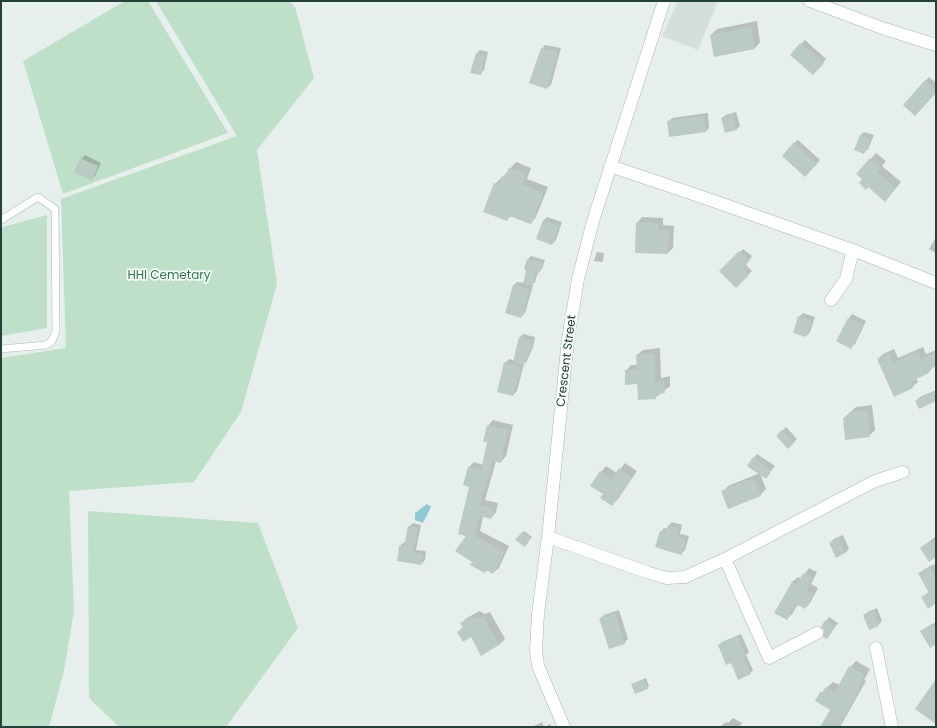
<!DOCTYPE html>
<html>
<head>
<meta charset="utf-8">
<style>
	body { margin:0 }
	#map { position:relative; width:937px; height:728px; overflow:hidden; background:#e6efeb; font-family:Poppins,sans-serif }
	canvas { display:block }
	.frame { position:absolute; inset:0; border:2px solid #24423a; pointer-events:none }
</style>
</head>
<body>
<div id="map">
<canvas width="937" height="728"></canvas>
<div class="frame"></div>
</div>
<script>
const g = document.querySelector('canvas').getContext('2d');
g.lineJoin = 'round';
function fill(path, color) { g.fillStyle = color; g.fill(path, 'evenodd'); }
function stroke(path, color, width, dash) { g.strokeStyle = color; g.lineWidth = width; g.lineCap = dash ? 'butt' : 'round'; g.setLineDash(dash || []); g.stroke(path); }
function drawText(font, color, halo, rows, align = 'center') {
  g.font = font + ' Poppins,sans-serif'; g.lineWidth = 3.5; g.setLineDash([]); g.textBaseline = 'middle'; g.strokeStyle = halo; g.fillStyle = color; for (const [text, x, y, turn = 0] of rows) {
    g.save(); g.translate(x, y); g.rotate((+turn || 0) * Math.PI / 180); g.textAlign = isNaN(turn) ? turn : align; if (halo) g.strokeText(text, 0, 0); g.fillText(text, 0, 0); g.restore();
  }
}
const built = new Path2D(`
	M678,1H718L698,50L662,36Z`);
const green = new Path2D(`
	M125,1H148L228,133L63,194L23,61Z
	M156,1H289L295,7L314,78L257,150L277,284L241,412L194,482L69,491L74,611L64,671L49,727H1V358L66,348L61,199L237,136Z
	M47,215V328L1,336V229L3,227Z
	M88,511L258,523L298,628L226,727H119L89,698Z`);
const water = new Path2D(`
	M427,504L431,507L423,523L415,520V513Z`);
const shadow = new Path2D(`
	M757,21L760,42L755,48L711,35L717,29Z
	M805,40L826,59L817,70L791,55Z
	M545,45L561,48L551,85L547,88L542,49Z
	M480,50L488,52L484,70L480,74L477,53Z
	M929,77L936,83V92L904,105Z
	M736,112L740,126L736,130L722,118L726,115Z
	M708,113L709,128L706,131L668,122L672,118Z
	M864,132L874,135L868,149L864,153L855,149L861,135Z
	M798,140L820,160L805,176L794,143Z
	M876,153L886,161L882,166L901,182L891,194L868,186L871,159Z
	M85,155L101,163L95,176L91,180L81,159Z
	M516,162L531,168L527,179L548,187L536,217L531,223L511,216L507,220L495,184L501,178H502Z
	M547,217L562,222L556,240L552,244L543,221Z
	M642,217L663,218V225L674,226L673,248L668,253L637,223Z
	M936,237V253L929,249Z
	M743,249L752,256L746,265L752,271L736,287L721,271Z
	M597,252L604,253L603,261L602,262L594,261L596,254Z
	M531,256L545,260L542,269L539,272H538L535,282L531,285H533L525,313L521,317L513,286L517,282L524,283L528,269L525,268L528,259Z
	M803,313L815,317L810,332L806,336L799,317Z
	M852,314L866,321L855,344L851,347L838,341L849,318Z
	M523,334L535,337L533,347L527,361L524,364L517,391L513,395L505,363L509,359L515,361L520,337Z
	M923,347L926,354L936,350V364L928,373L916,378L918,382L912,387L878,359L883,354L894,349L898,358Z
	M660,348L661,378L670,376V386L655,398L626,371L631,365H638L637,355L643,350Z
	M936,390V400L916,401L920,397Z
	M872,405L875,430L869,436L844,418L856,407Z
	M493,420L513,425L506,456L501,462L496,461L485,500L498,503L496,512L491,518L483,516L480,531L509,546L499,568L493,573L487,570L484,572L473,562L467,535L470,486L469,467L474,462L483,465L488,442V426Z
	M786,427L797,439L788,448L777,436Z
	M757,454L775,466L766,477L748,465Z
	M625,463L637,471L618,499L612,505L604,494L601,472L606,466L617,473Z
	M760,473L766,489L760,495L723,492L728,486Z
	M672,522L682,525L680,534L689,536L685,550L681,554L661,532L664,528L668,529L669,525Z
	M413,523L421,525L416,550L426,551L425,560L421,564L400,546L404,542L406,543L409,527Z
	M524,531L532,537L526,544L517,540Z
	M843,535L849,549L845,553L836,556L830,543L834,539Z
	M935,537L936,539V556L921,548Z
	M934,564L936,568V603L922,597L929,592L920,573L923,570Z
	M809,568L817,572L811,584L818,588L810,603L805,608L798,604L792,614L787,619L776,613L792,582L798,577L801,579Z
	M877,608L882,621L878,625L864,615L868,612Z
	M619,610L628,639L624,643L601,618L604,615Z
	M479,611L485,614L490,612L505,639L499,645L458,632L463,627L461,623L467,618Z
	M829,617L838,623L827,638L825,630L826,621Z
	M936,622V643L921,632L925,628Z
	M741,634L749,652L746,655L753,670L750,673L719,645L722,642Z
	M856,661L870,669L864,680L866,681L840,727H821L831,710L821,693L833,682L839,685L850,667Z
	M646,678L649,686L647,688L632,684Z
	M733,718L742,723L739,727H720L726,722L728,723Z
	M542,722L544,727H532Z
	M550,724L552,727H545Z`);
const building = new Path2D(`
	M751,27L755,49L714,57L710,35Z
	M800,43L824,63L813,75L790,55Z
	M541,48L558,52L547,89L529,83Z
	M476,53L485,55L481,75L470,73Z
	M925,80L936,90V93L915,116L903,105Z
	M733,115L737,130L725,133L721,118Z
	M704,116L706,132L669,137L667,121Z
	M860,135L871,139L864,154L854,150Z
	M794,142L817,164L805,177L782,156Z
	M80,158L98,166L92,181L74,172Z
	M870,158L881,168L877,172L896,188L885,202L868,187L866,190L859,183L862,179L856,174Z
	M509,168L526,174L522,184L543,193L531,224L509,216L507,221L483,212L494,183L499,185L502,176L505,177Z
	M543,220L559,226L552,245L536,239Z
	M636,222L658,223V230L669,231L668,254L635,253Z
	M739,251L750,260L743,268L749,275L736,288L719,271Z
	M527,259L543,263L539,273L536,272L532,286L523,284L526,270L524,269Z
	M513,285L530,289L521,318L505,313Z
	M798,316L812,321L806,337L793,333Z
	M848,318L863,325L851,349L836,341Z
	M519,337L533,340L530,351H529L524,365L513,362Z
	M918,351L921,359L936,352V366L928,370L929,373L910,382L913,388L894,397L877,359L889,353L893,363Z
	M655,353V382L664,381L665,393L656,394V399L638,400L637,384L625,385V370H637L636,355Z
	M504,362L521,367L513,396L497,392Z
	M936,391V401L919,409L915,401Z
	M867,410L870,437L845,440L843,418L849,417V412Z
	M487,425L508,430L501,463L493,461L480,505L494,508L491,519L480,516L475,536L505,552L493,574L486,570L485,573L470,565L472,562L455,551L466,536L458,534L469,487L463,485L468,467L481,470L487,442H483Z
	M782,430L794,443L788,449L776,436Z
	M753,457L772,470L766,479L747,466Z
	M619,468L632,477L612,506L600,498L603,494L590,486L600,471L612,479Z
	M754,478L761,496L728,509L721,491Z
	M668,525L679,528L677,537L686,540L681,555L655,547L660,531L665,533Z
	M408,526L418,528L413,553L422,555L421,565L397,561L399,546H404Z
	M522,532L531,538L525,547L515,540Z
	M839,538L845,553L836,558L829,543Z
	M931,540L936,548V557L929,562L920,548Z
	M930,567L936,579V606L935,604L928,609L921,597L929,593L918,573Z
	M803,573L813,578L806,590L814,594L805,609L796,604L787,620L774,613L792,582L797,584Z
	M874,611L879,626L869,630L863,615Z
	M615,613L625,644L609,649L599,618Z
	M473,617L478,619L484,618L499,645L481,656L471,637L463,642L457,632L463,628L460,623Z
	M825,620L835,627L827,639L823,637L824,630L821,627Z
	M932,624L936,631V644L930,648L920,631Z
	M737,636L746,657L743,658L751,674L738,680L731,663L726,665L718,645Z
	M849,666L865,675L859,686L861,687L839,727H820L830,710L815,701L820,692L822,693L826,687L835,692Z
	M644,679L648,689L635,694L631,684Z
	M936,679V724L915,709Z`);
const lane = new Path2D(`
	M1,220L38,197L55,209L56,331L52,341L46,345L1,349`);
const street = new Path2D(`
	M810,1L882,28L936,45
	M610,166L708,199L855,251L936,283
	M831,300L846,279L853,250
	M548,537L649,573L667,578L685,577L725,559L875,481L903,472
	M725,559L769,658L817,633
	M876,648L892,727
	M564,727L538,666L536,650L538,614L548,537L568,339L578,279L593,221L664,1`);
const parkNames = [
	["HHI Cemetary",169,276]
];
const streetNames = [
	["Crescent Street",567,361,-83]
];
fill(built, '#d4dfda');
fill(green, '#bfe0c8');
fill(water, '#8ec9d4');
fill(shadow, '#0003');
fill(building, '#bbcac4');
stroke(lane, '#a8b8b2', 8);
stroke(street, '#a8b8b2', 13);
stroke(lane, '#fff', 7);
stroke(street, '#fff', 12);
drawText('12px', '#2d7a4b', '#f7fbf9', parkNames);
drawText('12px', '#24423a', '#f7fbf9', streetNames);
</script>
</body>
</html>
